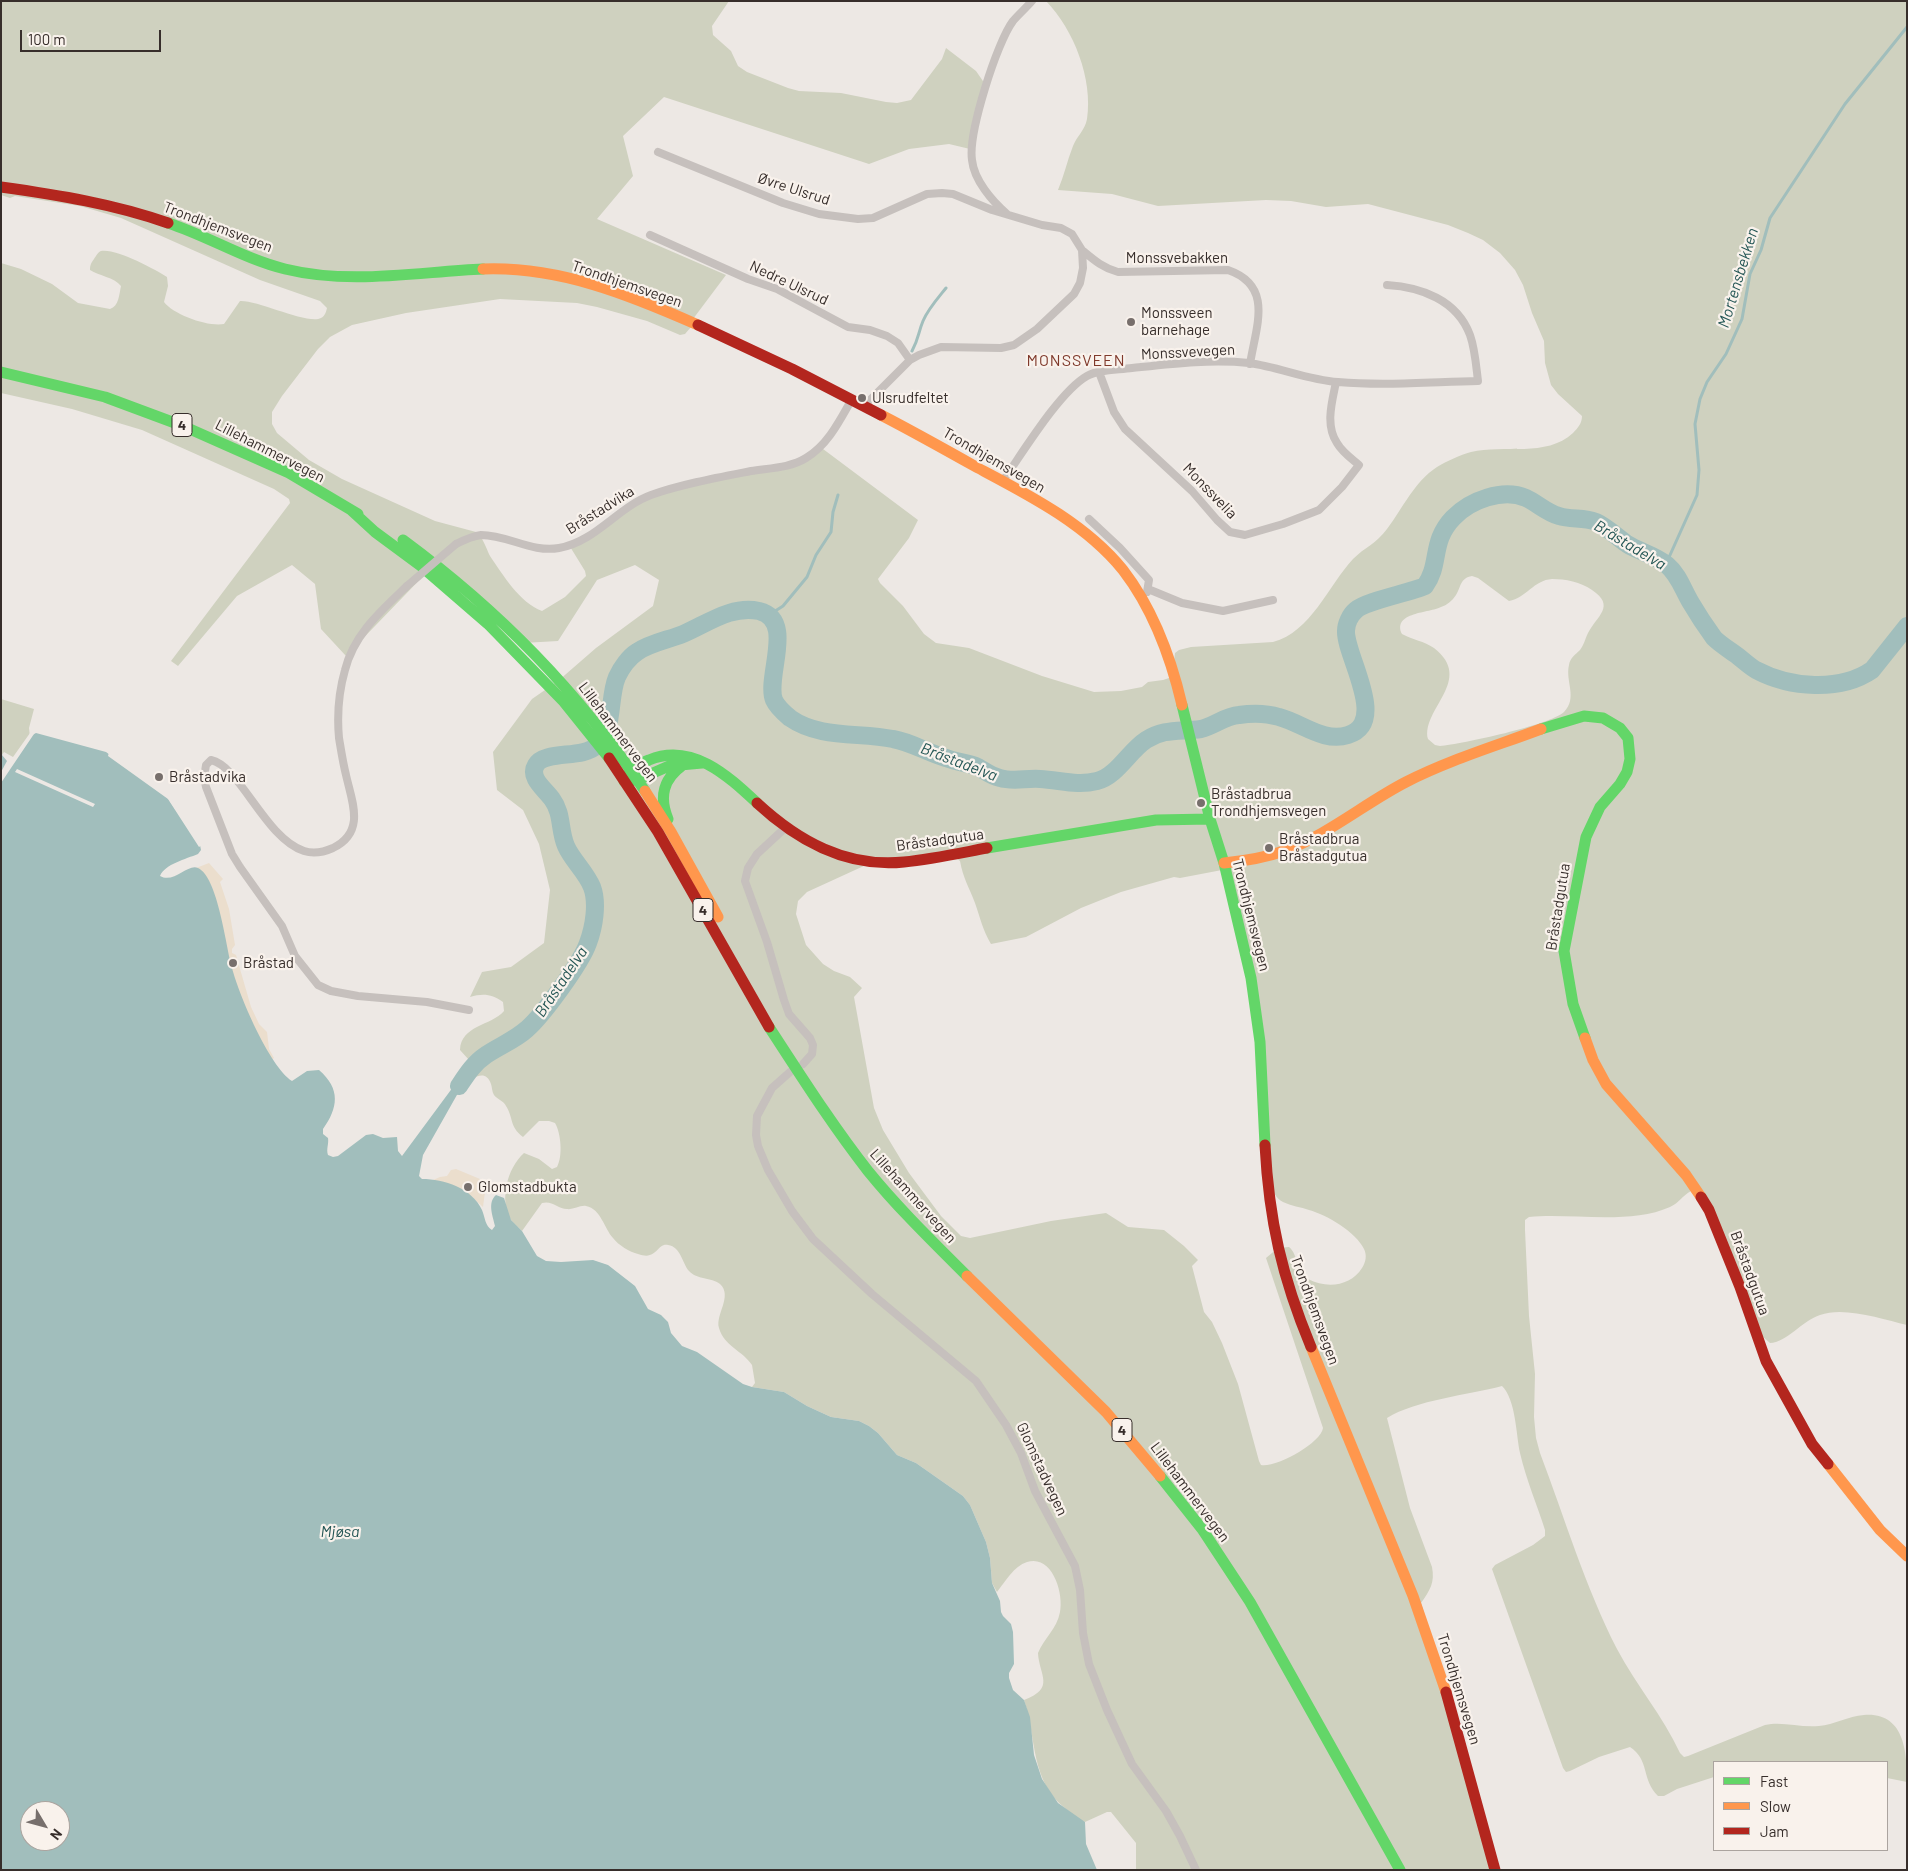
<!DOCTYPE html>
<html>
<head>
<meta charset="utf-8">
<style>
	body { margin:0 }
	#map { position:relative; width:1908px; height:1871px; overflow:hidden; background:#ede8e4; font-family:Barlow,sans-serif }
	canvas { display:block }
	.frame { position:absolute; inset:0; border:2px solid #372e2b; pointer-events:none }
	.legend { position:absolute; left:1713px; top:1761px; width:175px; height:90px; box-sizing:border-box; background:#f9f2ec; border:1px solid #aba49f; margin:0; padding:6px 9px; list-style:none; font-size:15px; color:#372e2b }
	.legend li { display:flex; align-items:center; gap:10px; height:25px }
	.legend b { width:25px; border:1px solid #aba49f }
	.north { position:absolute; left:20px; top:1801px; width:50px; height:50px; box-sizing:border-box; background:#f9f2ec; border:1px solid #aba49f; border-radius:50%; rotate:127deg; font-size:14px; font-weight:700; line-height:20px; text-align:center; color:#372e2b }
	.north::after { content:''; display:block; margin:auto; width:18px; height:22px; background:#776f6c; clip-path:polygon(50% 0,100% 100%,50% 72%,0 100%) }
	.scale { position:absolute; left:20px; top:30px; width:141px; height:22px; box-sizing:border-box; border:2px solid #372e2b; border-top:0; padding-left:6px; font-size:15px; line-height:18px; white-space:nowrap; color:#372e2b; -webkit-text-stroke:4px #f9f2ec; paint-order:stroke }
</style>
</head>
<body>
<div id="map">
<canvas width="1908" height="1871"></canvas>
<div class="frame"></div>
<ul class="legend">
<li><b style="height:6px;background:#63d668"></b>Fast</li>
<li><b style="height:6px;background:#ff974d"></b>Slow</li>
<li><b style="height:6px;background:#b3261e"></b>Jam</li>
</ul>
<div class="north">N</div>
<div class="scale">100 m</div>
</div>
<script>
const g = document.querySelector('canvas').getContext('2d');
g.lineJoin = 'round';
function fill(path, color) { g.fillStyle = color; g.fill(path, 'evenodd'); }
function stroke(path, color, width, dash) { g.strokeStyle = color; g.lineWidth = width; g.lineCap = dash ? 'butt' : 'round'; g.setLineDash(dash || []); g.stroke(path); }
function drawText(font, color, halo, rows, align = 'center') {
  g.font = font + ' Barlow,sans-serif'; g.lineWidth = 4.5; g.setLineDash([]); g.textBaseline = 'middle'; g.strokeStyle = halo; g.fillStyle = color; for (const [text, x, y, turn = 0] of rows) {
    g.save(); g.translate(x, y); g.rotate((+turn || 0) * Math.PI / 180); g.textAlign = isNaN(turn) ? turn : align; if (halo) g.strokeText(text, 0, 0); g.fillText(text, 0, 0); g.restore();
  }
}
const green = new Path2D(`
	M1,1H729L712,26L713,35L731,51L738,66L747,72L788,88L799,91L841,93L886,102L897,103L911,100L942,59L946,48L976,71L985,84L970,149L949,144L909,149L869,164L664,97L623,136L633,176L597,219L726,275L693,319L691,327L685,334L680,335L647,321L597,307L577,303L500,299L406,313L352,325L330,337L318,349L282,396L272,412V424L277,433L309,460L342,479L435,521L476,532C483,537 486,548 490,556C503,575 520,603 542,611L565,597L586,576L585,571L569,545L642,498L730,476L780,470L819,446L918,520L909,538L878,579L880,583L903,606L924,634L936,643L969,648L1042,676L1094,692L1121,691L1142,687L1148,682L1163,680L1172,677L1175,653L1179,650L1191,647L1273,642C1311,632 1328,586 1353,559C1365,547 1376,544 1387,529C1403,508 1414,482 1437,467C1447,461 1460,455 1471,452C1504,444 1546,458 1573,433C1578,428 1582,423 1582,416L1558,394L1551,385L1545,363L1544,341L1532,313L1523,285L1515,270L1500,253L1483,240L1468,233L1448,225L1368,204L1326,207L1291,201L1266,200L1158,206L1112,194L1058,190C1064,176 1067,161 1073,146C1077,136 1085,130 1087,119C1093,79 1074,30 1046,1H1907V1325C1882,1319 1844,1306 1820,1315C1803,1320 1786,1343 1770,1343L1762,1336L1719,1229L1691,1191C1683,1195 1679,1203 1670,1207C1630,1225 1572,1213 1529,1217L1525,1220V1230L1529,1316L1535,1374L1534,1417L1536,1438L1540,1453C1565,1519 1585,1586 1617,1649C1636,1685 1663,1716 1680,1753L1684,1757L1688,1756L1765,1725C1783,1721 1800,1728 1819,1726C1834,1725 1848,1716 1864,1715C1905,1712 1907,1753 1907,1782L1887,1778V1762H1714V1777L1677,1789L1664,1796H1658C1641,1779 1650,1760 1630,1747L1599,1757L1570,1771L1566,1772L1563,1768L1492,1569L1495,1565L1533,1545L1545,1536V1530C1537,1505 1526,1479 1520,1453C1516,1434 1516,1400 1502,1386C1468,1395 1416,1400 1387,1418L1410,1508L1432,1567C1435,1583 1430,1590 1421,1603L1500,1870H1136V1843L1111,1812H1107L1085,1822C1078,1820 1072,1814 1066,1809C1030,1781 1037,1739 1024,1700C1056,1688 1039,1675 1038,1653C1044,1638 1057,1629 1060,1612C1064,1593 1052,1554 1027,1562C1014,1566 1005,1582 997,1592L992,1583L990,1558L986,1542L970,1505L963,1496L916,1463L897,1455L878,1433L869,1426L859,1421L831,1417L807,1406L784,1392L752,1387L755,1383L752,1365C743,1351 724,1346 719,1328C715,1315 733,1296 720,1284C711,1277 697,1280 689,1271C682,1263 681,1247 668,1245C656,1243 658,1261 638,1254C630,1252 618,1245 613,1238C604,1228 601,1209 586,1206C580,1205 573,1210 567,1209C558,1209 552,1200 542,1203L522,1231C519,1228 514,1224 511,1220C499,1201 507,1168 524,1153L539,1159L552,1169L557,1167C563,1156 561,1133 555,1123L549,1121H539L523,1137C509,1126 514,1119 506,1106C504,1101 497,1099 494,1095C492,1092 492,1087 491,1084C485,1067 471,1080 462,1086L456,1083L466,1070L469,1060L460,1050C461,1025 491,1026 504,1011L503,1002C492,994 483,993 470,997L482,972L511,967L544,943L550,890L539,844L523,810L497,790L493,752L532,699L558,681L596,648L653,606L659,580L635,565L597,580L558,641L523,643L431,568L346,656L321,629L315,584L292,565L237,596L178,666L171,661L290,503L289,499L274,489L142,430L72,409L1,393V263L21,269L52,284L78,303L110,309C119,306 119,295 121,286C114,277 99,276 90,270C90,265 91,263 94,259C96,256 98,252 101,251C115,248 155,269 167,277L168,286L164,302C174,315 208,327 224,324L240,301C258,300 308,325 321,318C325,316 326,312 327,308L320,301L260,280L121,218L80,206L15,196L10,198L1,195ZM1472,576L1478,578L1509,601C1526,598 1534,580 1552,579C1565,579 1581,582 1592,590C1616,606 1597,616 1588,633C1585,639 1584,645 1580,650C1575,655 1570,658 1569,665C1565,681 1578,698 1564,712C1550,725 1462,744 1440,746L1435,745L1428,739C1421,709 1475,680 1434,648C1424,641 1413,640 1402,634C1392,612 1430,613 1441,607C1447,605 1452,601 1456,595C1461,587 1460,578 1472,576ZM956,858L960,861C963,878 969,887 975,903C980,917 983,931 991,944L1026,937L1081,908L1121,892L1174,877L1180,878L1222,870L1256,1006L1270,1184C1273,1192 1276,1198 1283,1202C1291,1206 1301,1207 1309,1210C1327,1215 1356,1232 1364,1249C1367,1255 1366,1262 1362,1268C1351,1286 1327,1289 1308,1279C1295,1272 1299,1255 1289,1247L1278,1248L1266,1258L1323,1428C1321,1443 1276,1468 1261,1465L1259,1461L1238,1384L1222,1343L1212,1322L1204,1312L1192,1266L1198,1260L1184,1246L1164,1230L1128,1227L1106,1213L1051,1221L970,1238L961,1236L941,1216L909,1173L883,1130L874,1108L854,997L862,988L850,977L834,971L823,964L806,945L796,914L798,901L807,892L866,865Z
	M1,699L34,709L29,728L30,737L14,759H9L1,753Z`);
const sand = new Path2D(`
	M209,863L223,879L220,882L229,909L235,945L232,949V953L236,955L251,1007L259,1024L267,1032L269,1049L274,1058L268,1062L236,995L212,887L204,874L196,868Z
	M456,1169L480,1179L488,1189L485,1192L483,1207L473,1198L433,1180L440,1177L447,1176L451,1170Z`);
const water = new Path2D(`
	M36,733L106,752L167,797L200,845L201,850L198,854C186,859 165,864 160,876C174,884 188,863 198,868C218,877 226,947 232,968C239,995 269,1066 292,1081L307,1071L319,1070C341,1089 338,1108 323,1129V1134L328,1138C329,1144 326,1149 328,1155L333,1157L338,1156L366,1135L373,1134L383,1138L397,1137L398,1151L402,1156L456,1083L462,1086L423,1155L419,1176L422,1179C444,1179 472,1188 482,1210C485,1217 485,1226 492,1230L495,1226C493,1216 487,1203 496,1195L504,1198L511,1220L522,1231L537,1256L546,1261L561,1262L593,1260L608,1265L635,1286L648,1309L661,1315L668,1322L671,1333L682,1346L697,1352L743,1384L752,1387L784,1392L807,1406L831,1417L859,1421L869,1426L878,1433L897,1455L916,1463L963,1496L970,1505L986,1542L990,1558L992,1583L1000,1601L1001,1612L1003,1616L1011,1624L1013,1632L1014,1664L1009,1673V1678L1013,1690L1024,1700L1030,1717L1034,1755L1042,1779L1058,1803L1085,1822L1086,1844L1097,1870H1V753L9,759H14L32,735ZM30,1811H60V1841H30Z`);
const pier = new Path2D(`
	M36,731L11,768L1,783V772L7,761L2,755L4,752L13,757L30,733Z
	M109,752L169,796L179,808L202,845L199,847L168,799L108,756Z
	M17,769L95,804L93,807L15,772Z`);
const stream = new Path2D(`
	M912,351C919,338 918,333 923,321C928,309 938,298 946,288
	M1666,564L1697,495L1699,470L1695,424L1700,399L1707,382L1726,354L1742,319L1750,274L1761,250L1770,218L1845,104L1907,27
	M769,615L783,606L807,577L816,555L831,532L833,512L838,495`);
const river = new Path2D(`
	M459,1086C467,1074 474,1063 486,1055C499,1046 515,1040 527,1029C543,1015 581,963 588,943C594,927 598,903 592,887C586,872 572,860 566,846C559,830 563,814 552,799C546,790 528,778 536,765C544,750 583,759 596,746C615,730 608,698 617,677C621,668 629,657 637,652C650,643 668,640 683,634C707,624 731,605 759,611C796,620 765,677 774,700C777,707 784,713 790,718C820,739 859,732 893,739C911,742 928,753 946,758C957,762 968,763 978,767C985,771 991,776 1000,778C1013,782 1026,778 1040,779C1060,780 1077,786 1097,781C1117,776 1129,751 1146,740C1164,728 1181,732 1201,729C1214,726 1225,716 1239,715C1252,713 1266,713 1279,717C1302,723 1324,743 1348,735C1389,722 1345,656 1346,631C1346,624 1350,615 1356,610C1366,601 1409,593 1425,586C1441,564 1430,542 1453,518C1470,500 1503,488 1526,498C1537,503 1547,513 1559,516C1571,520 1584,517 1596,522C1607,527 1617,537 1627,544C1640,552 1655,555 1667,565C1679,575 1683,590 1691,603C1698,615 1706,627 1714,638C1720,644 1728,649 1735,654C1742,659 1749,666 1756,670C1790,688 1840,692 1872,670L1907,626`);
const street = new Path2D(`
	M658,152L783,203L819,214L858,219L873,218L927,194L942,193L953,194L992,210L1042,225L1061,228L1072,234L1082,250L1083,268L1080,283L1074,294L1037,329L1014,345L1001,348L941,347L919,355L910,360L864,406
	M1007,214C992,201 974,180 972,160C968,133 997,42 1013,21C1019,14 1026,8 1032,1
	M650,235L748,279L777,289L848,327L870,330L887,336L898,343L910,360
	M1082,250C1094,260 1103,268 1118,272L1228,270C1274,286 1256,326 1250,364
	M1099,372L1114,412L1125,429L1192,491L1217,520L1230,532L1245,535L1283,524L1319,510L1342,487L1359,465C1352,459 1342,452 1337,443C1325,425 1332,402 1336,382
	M1002,482C1022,454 1059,392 1087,376C1099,369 1118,370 1132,368C1170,364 1210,359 1249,363C1279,367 1308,380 1338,382C1384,386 1431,382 1478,381C1476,365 1475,349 1470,335C1457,300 1421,287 1387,285
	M1089,519L1120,548L1149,580L1147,592
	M456,544C464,540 472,536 481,535C508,535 532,553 559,548C595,542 618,507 651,495C681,484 720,477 751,471C769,468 790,468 806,458C828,445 840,420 852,399
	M407,586C381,611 354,634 345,670C339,691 337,716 339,738C341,750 343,763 346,775C352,802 366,832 333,848C324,852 313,854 304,851C265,838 240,766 211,760L206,765L204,778L206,787L232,854L240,867L282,926L295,956L318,985L331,991L358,996L427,1002L469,1010
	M1148,589L1182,603L1223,611L1273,600
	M785,828L757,854L748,868L745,881L767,942L784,1000L789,1014L810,1038L813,1045L812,1054L803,1064
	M790,1072L772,1088L757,1116L756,1135L758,1146L768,1170L792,1211L813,1239L872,1294L976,1381L1006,1425L1021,1453L1035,1491L1075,1566L1080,1590L1083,1633L1089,1664L1107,1710L1132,1764L1166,1811L1180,1836L1196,1870`);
const fast = new Path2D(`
	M168,223C208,236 244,259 285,269C350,285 417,272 483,269
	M1,372L105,397L183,426L289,473L358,514
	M351,510L375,532L421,566L488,624L564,702L609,758
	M403,540C499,611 578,691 645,791
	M1182,705L1210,819L1224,863L1251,978L1260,1042L1265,1145
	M1541,729L1584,716L1603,718L1620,728L1628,738L1630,759L1627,772L1620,784L1600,807L1586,837L1564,951L1573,1004L1585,1038
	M702,763L669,766L637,780L624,781C631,768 636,765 649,760C692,742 728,776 757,803
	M668,819C659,797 663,779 683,765
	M987,848L1156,820L1210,819
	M769,1027C801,1076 832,1125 868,1171C898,1208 933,1242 967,1276
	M1160,1476L1202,1529L1250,1602L1400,1870`);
const slow = new Path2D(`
	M483,269C559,266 630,295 698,325
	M881,415C914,432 946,450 978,468C1029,495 1086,524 1123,570C1153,609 1171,658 1182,705
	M645,791L671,832L718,917
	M1224,863C1244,861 1264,858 1284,851C1328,835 1365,803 1406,782C1449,760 1496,746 1541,729
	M1585,1038L1593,1060L1606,1084L1686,1175L1701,1197
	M967,1276L1106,1412L1160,1476
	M1311,1347L1413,1596L1446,1692
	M1828,1464L1880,1530L1907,1556`);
const jam = new Path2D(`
	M1,187C58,195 114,204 168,223
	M698,325L792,369L881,415
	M609,758L658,832L769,1027
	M757,803C798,841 846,868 904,862C932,859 960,853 987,848
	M1265,1145C1269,1221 1282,1277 1311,1347
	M1701,1197L1709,1210L1740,1287L1766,1361L1812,1444L1828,1464
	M1446,1692L1495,1870`);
const streetBridge = new Path2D(`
	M407,586L456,544`);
const markers = [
	[1131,322,5,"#776f6c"],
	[862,398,5,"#776f6c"],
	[159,777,5,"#776f6c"],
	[1201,803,5,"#776f6c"],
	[1269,848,5,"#776f6c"],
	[233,963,5,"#776f6c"],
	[468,1187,5,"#776f6c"]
];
const shields = [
	[182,425,20],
	[703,910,20],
	[1122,1430,20]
];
const shieldNames = [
	["4",182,425],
	["4",703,910],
	["4",1122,1430]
];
const streetNames = [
	["Øvre Ulsrud",794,189,18],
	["Trondhjemsvegen",218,227,21],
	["Monssvebakken",1177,258],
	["Nedre Ulsrud",789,283,25],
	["Trondhjemsvegen",627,284,19],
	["Monssvevegen",1188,352,-3],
	["Lillehammervegen",270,451,27],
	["Trondhjemsvegen",994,460,30],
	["Monssvelia",1210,491,46],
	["Bråstadvika",600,510,-32],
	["Lillehammervegen",618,732,53],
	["Bråstadgutua",940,840,-8],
	["Bråstadgutua",1558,907,-81],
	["Trondhjemsvegen",1251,915,76],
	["Lillehammervegen",913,1196,48],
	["Bråstadgutua",1750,1273,70],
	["Trondhjemsvegen",1315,1310,70],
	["Glomstadvegen",1042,1469,65],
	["Lillehammervegen",1190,1492,53],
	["Trondhjemsvegen",1459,1689,73]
];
const poiNames = [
	["Monssveen",1141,313],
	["barnehage",1141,330],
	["Ulsrudfeltet",872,398],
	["Bråstadvika",169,777],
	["Bråstadbrua",1211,794],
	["Trondhjemsvegen",1211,811],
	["Bråstadbrua",1279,839],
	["Bråstadgutua",1279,856],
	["Bråstad",243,963],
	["Glomstadbukta",478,1187]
];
const waterNames = [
	["Mortensbekken",1738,278,-73],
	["Bråstadelva",1630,545,31],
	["Bråstadelva",959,762,21],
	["Bråstadelva",561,982,-56],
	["Mjøsa",340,1532]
];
const neighbourhoodNames = [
	["MONSSVEEN",1076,361]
];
fill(green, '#cfd1bf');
fill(sand, '#ebdecd');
fill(water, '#a1bebc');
fill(pier, '#ede8e4');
stroke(stream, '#a1bebc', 3);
stroke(river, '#a1bebc', 18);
stroke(street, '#c6c0bd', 8);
stroke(fast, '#63d668', 11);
stroke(slow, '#ff974d', 11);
stroke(jam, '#b3261e', 11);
stroke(streetBridge, '#c6c0bd', 8);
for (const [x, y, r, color] of markers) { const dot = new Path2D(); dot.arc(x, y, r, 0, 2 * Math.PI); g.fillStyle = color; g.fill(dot); stroke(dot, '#f9f2ec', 2); }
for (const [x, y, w] of shields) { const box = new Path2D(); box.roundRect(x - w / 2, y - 11.5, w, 23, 4); g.fillStyle = '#f9f2ec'; g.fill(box); stroke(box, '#372e2b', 1); }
drawText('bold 14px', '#372e2b', null, shieldNames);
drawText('15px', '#372e2b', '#f9f2ec', streetNames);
drawText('15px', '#372e2b', '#f9f2ec', poiNames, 'left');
drawText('italic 16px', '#245655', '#f9f2ec', waterNames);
g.letterSpacing = '1px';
drawText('16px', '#7f392b', '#f9f2ec', neighbourhoodNames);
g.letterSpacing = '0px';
</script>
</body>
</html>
